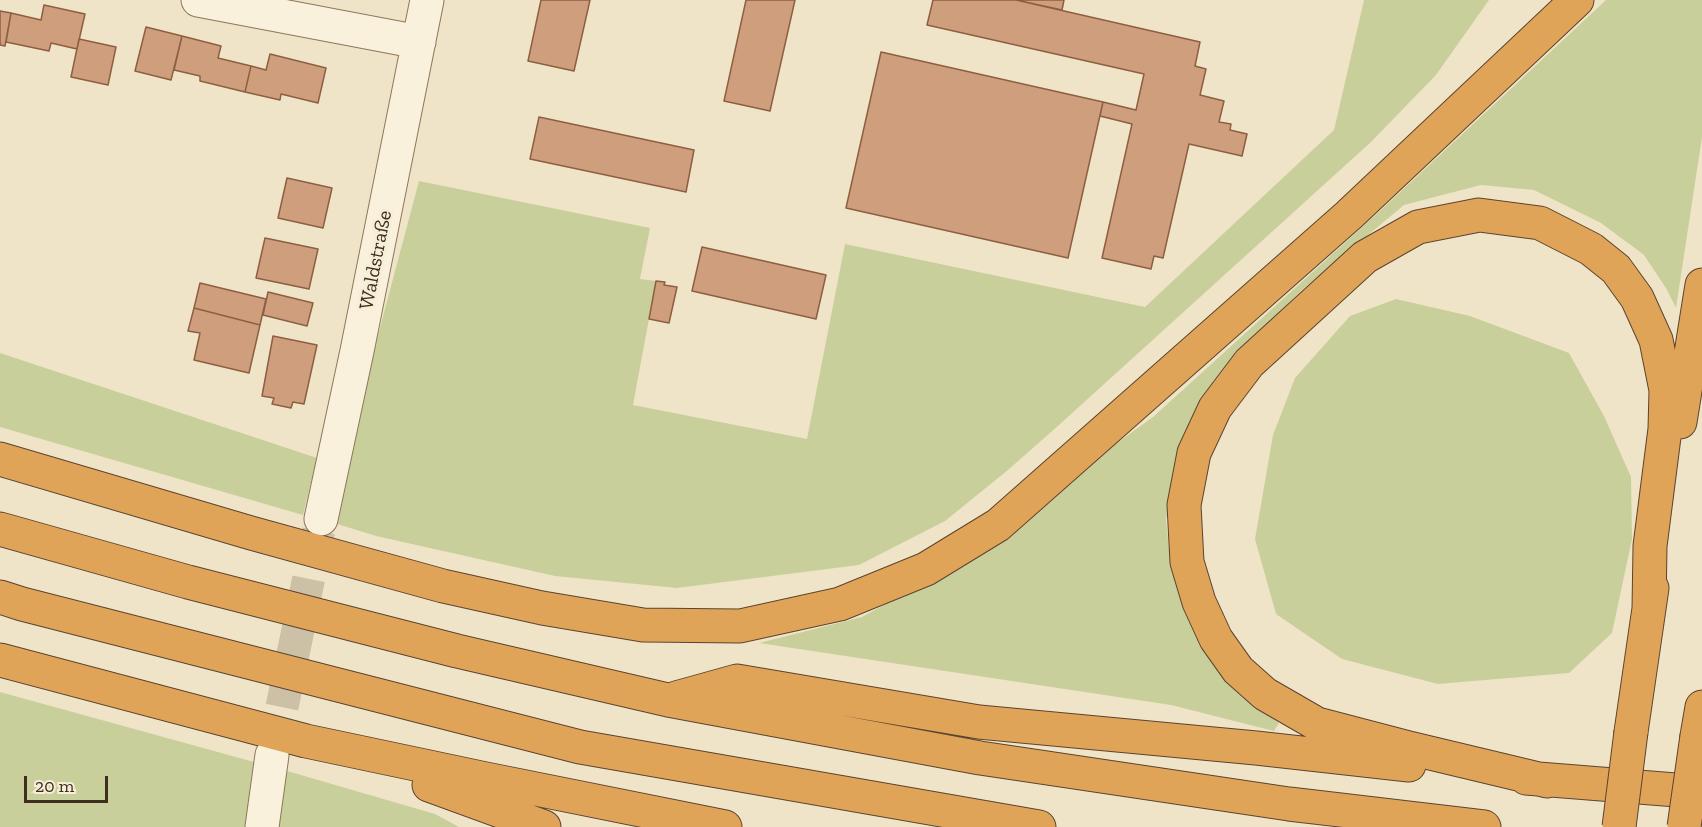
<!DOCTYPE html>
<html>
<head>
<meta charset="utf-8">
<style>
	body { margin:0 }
	#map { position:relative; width:1702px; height:827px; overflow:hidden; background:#f0e4c8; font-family:"Zilla Slab",serif }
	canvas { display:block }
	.scale { position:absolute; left:24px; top:776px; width:84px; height:27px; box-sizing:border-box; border:3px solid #3d2e20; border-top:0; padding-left:8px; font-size:18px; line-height:21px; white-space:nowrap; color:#3d2e20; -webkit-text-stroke:4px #f7eed8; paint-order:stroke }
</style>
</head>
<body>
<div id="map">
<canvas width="1702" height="827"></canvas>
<div class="scale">20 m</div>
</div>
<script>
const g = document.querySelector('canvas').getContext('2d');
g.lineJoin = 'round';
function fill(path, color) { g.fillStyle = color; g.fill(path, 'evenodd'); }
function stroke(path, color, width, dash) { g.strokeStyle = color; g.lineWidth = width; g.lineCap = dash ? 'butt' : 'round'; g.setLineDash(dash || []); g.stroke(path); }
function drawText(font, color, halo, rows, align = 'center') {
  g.font = font + ' "Zilla Slab",serif'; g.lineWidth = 6; g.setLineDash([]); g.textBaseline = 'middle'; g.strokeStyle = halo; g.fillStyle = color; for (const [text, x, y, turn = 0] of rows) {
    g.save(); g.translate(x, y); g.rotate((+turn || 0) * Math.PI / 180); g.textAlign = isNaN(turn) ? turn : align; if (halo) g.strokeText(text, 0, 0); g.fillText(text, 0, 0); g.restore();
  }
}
const green = new Path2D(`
	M1364,0H1489L1436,75L1371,142L1059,425L1008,470L945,521L859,565L677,588L555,576L376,536L334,523L373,354L419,181L650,228L640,279L656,281L633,405L807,439L845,244L1145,307L1334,130Z
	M1606,0H1702V137L1676,308L1666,288L1644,255L1601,223L1534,190L1481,185L1404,205L1302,290L1235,355L1204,399L1190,423L1181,446L1171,483L1166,520L1169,549L1182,603L1203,650L1238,693L1279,723L1274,731L1171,705L759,643L862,617L975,555L1085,466L1153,417L1381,210Z
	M1396,299L1470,316L1569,353L1604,416L1631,477L1632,539L1612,633L1569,673L1438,684L1342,659L1276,614L1255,539L1273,435L1295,378L1350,316Z
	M0,353L317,458L303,515L0,427Z
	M0,692L294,773L435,814L459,827H0Z`);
const building = new Path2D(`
	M541,0H590L574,71L528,61Z
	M746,0H795L770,111L724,101Z
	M933,0H1016L1200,42L1195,66L1206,69L1200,95L1224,101L1219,122L1231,124L1230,130L1247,134L1242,156L1189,144L1163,258L1154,256L1151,269L1102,258L1132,124L1100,116L1103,102L1136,110L1144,74L927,25Z
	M1016,0H1064L1062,10Z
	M44,5L85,14L77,49L51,43L49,51L6,42L11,13L41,20Z
	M0,11L11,13L5,46L0,45Z
	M146,27L182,36L171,80L135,71Z
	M182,36L221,46L218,58L251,66L245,92L200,81V76L174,70Z
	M79,39L116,47L108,85L71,77Z
	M881,52L1103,102L1068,258L846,208Z
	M270,54L326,68L318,103L281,94L280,100L245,92L251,66L266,70Z
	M539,117L694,150L686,192L530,159Z
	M287,178L332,188L323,228L278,218Z
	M265,238L318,249L309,289L256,278Z
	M702,247L826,275L816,319L692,291Z
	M656,281L665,282L664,285L677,287L669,323L649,319Z
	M200,283L266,299L260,325L194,308Z
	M268,292L313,303L307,326L263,315Z
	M194,308L260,325L249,373L194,360L200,333L188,331Z
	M273,336L317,345L304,404L293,402L291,408L272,404L274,398L262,396Z`);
const minorTunnel = new Path2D(`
	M272,755L320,524`);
const minor = new Path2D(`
	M198,0L419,42
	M321,519L357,351L427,0
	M262,827L272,755`);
const highway = new Path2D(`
	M1680,422L1702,285
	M0,459L251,533L443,586L542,608L643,625L740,626L840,604L926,569L998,525L1349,215L1577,0
	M0,529L188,582L457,651L668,700L980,758L1289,804L1484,827
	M0,597L22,604L580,747L1039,827
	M0,660L306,741L486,779L725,827
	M676,698L737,681L979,722L1256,748L1409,765
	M1631,732L1652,588
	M1697,736L1702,707
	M1526,778L1702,792
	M1547,781L1409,748L1317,724L1265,694L1238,670L1216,639L1199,602L1187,562L1184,505L1194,453L1215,408L1249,363L1365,257L1418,227L1479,215L1540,223L1591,249L1616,269L1637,298L1656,340L1666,390L1665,429L1650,546L1649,609
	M429,785L544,827`);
const highwayBridge = new Path2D(`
	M1619,827L1631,732
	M1684,827L1697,736`);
const streetNames = [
	["Waldstraße",376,260,-79]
];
fill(green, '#c9cf9b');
fill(building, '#cf9f7d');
stroke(building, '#8d5f41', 1.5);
stroke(minorTunnel, '#ccc0a6', 33, [33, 16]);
stroke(minor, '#8d765c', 35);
stroke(highway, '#5b4430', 35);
stroke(minor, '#faf1dc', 33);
stroke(highway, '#e0a458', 33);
stroke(highwayBridge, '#5b4430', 35, []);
stroke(highwayBridge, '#e0a458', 33);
drawText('20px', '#3d2e20', '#f7eed8', streetNames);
</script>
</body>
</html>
